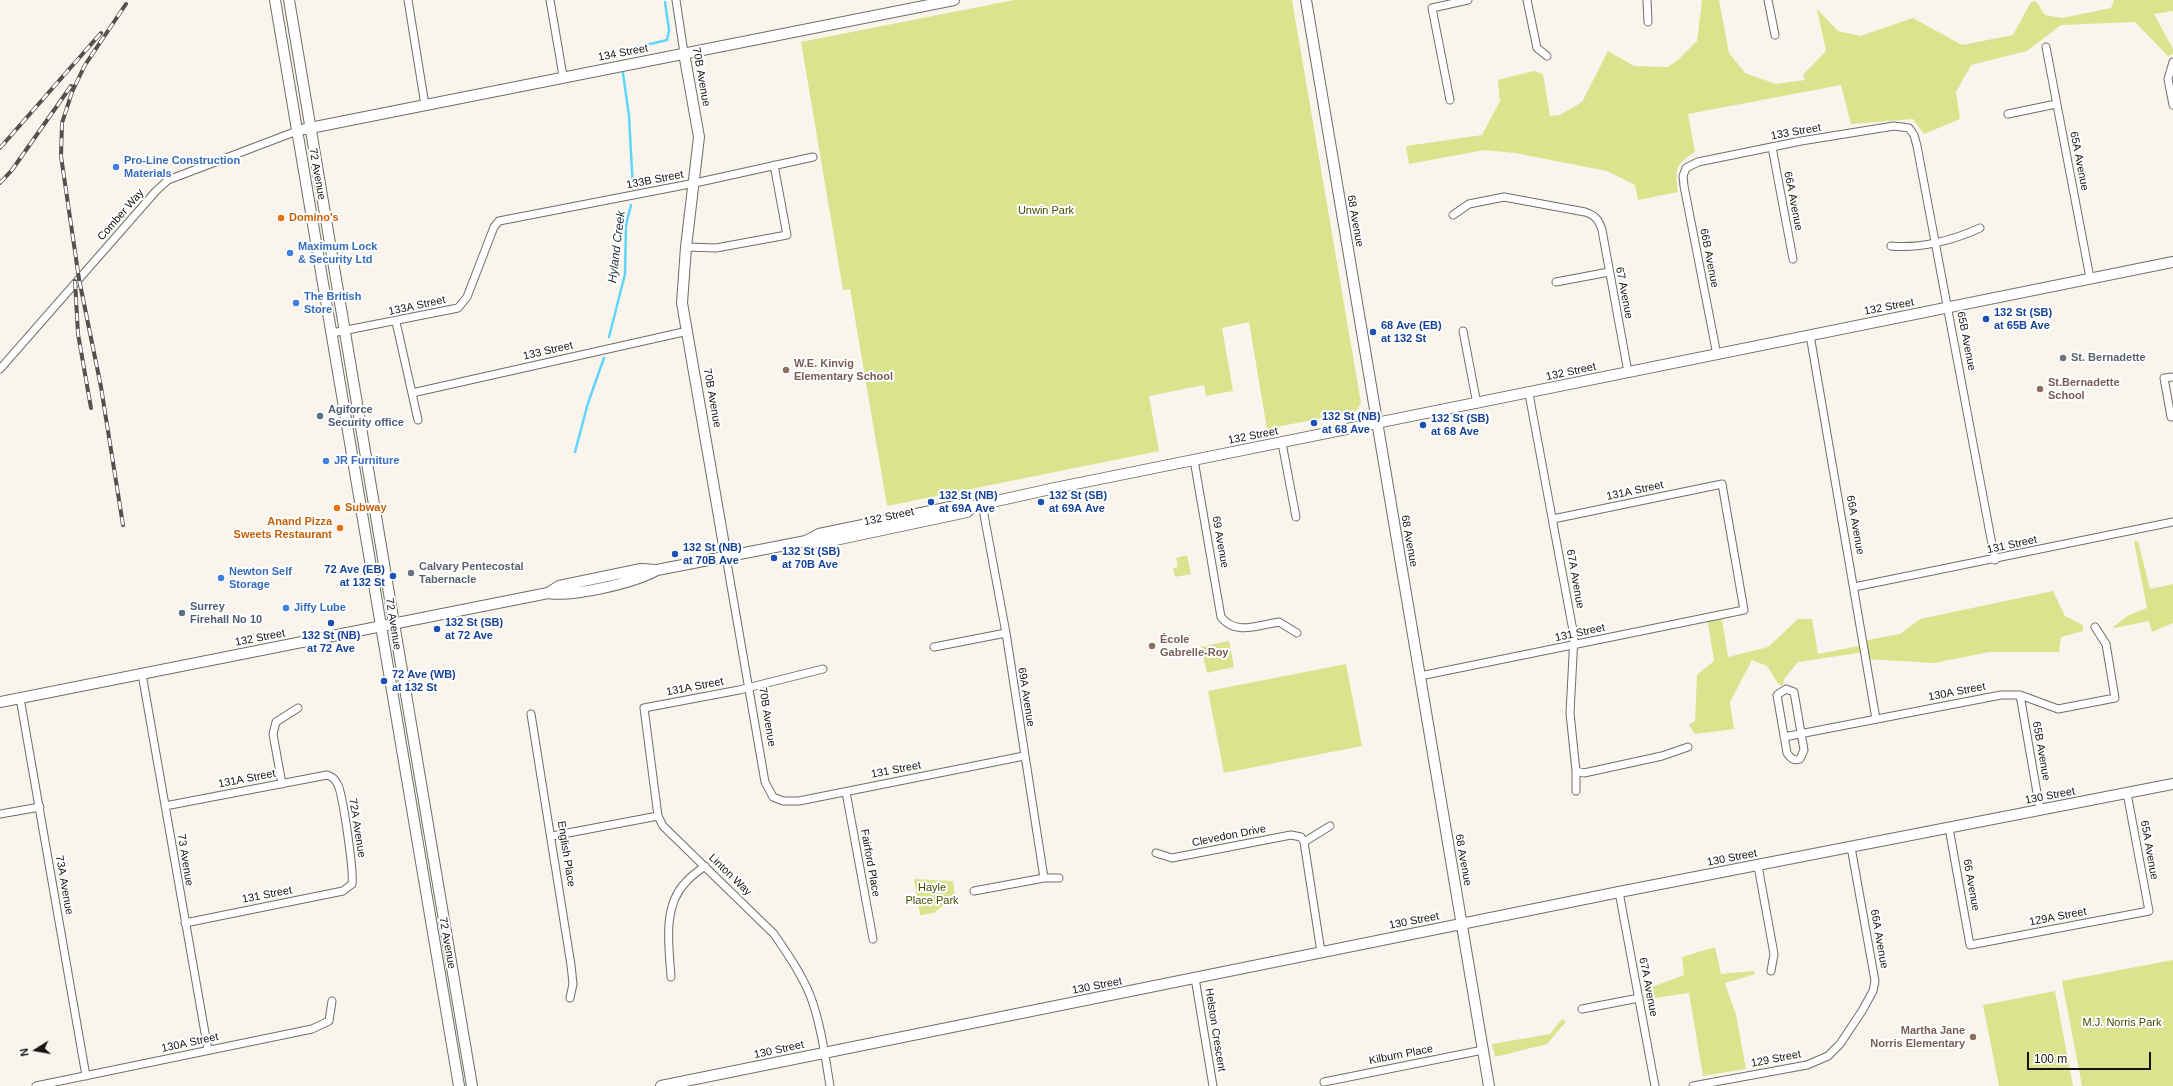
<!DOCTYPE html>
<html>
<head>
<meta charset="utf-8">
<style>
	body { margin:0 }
	#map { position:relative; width:2173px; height:1086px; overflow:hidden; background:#f9f5ed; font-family:Helvetica,sans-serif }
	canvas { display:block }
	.north { position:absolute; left:16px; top:1030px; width:40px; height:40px; -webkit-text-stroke:3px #fff; paint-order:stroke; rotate:259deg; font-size:11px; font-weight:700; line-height:16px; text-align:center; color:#161412 }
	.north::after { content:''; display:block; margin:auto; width:14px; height:18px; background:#161412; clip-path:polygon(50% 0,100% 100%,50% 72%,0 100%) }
	.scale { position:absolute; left:2027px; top:1052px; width:124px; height:18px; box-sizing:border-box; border:2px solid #161412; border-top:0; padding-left:5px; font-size:12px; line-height:14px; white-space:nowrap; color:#161412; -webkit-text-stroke:3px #fff; paint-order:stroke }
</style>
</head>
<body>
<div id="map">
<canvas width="2173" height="1086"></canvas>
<div class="north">N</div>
<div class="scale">100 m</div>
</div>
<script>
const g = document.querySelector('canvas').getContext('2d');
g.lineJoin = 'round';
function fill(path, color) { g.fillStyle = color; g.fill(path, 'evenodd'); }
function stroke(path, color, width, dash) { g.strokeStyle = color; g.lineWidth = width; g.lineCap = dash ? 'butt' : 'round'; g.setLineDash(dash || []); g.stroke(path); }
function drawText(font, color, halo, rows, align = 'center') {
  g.font = font + ' Helvetica,sans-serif'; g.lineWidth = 4; g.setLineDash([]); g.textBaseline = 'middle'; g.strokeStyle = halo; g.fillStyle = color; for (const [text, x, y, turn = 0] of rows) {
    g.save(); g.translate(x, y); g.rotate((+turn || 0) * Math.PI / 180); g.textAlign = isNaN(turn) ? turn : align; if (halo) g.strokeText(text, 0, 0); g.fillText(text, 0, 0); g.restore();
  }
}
const green = new Path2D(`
	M1014,0H1292L1361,403L1356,411L1267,429L1249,322L1222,328L1233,391L1206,396L1204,385L1149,396L1159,451L887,506L850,289L843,290L801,42Z
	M1702,0H1719L1729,53L1745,73L1776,84L1805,80L1803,75L1826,51L1817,9L1838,31L1860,36L1913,18L1962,45L2013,35L2031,2L2036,1L2045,15L2062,18L2111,8L2114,0H2173V11L2154,14L2173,49V54L2168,56L2135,22L2061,25L2027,51L1971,65L1956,92L1960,119L1924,134L1913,119L1851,124L1841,85L1688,114L1695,152C1675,164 1675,170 1678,192L1638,200L1635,185L1607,171L1515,153L1484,150L1409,164L1406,146L1482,135L1500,101L1498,80L1534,71L1543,74L1550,116L1560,115L1582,102L1608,51L1634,66L1668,67L1678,60L1697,41Z
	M2134,541H2138L2150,589L2173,584V623L2152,632L2149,621L2114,628L2113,627L2129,615L2147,608Z
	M1187,555L1191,574L1175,577L1173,568L1178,567L1176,558Z
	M2053,591L2065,616L2083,625V631L2061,637L2059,652H1989L1934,663L1865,659L1864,652L1798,662L1784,679L1783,685H1779L1767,666L1752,660L1730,702L1734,729L1695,734L1689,725L1695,721L1697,675L1714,661L1707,617L1721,614L1728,657L1768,647L1798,619H1812L1818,654L1863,645L1862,641L1900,634L1920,619Z
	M1229,641L1234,667L1207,673L1201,647Z
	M1346,664L1362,746L1224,773L1208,691Z
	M914,879L953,881L955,896L934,913L920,915Z
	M1715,947L1721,974L1754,971L1755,974L1725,983L1736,1015L1746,1069L1703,1076L1689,993L1648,999L1646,989L1684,975L1682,957Z
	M2173,960V1086H2082L2062,981Z
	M2055,991L2073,1086H1999L1983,1005Z
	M1562,1019L1566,1022L1547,1044L1495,1057L1492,1044L1550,1034Z`);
const stream = new Path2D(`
	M621,51L667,40L669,30L665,2
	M623,73L629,116L633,189
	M609,337L625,274L626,225L631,205
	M575,452L588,403L604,358`);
const street = new Path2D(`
	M408,0L425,105
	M550,0L563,76
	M676,0L684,53
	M1527,0L1537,48L1547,56
	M1647,0L1648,22
	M1768,0L1775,35
	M2046,47L2090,278
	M2173,62L2168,79L2173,105
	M1450,100L1432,8L1468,0
	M2008,114L2056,104
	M1772,147L1793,259
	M1453,215L1469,204L1504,197L1585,212C1595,215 1599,220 1602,230L1628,372
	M1891,246C1920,249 1954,240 1980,228
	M686,247L716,248L787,235L774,165
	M1556,282L1609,272
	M396,322L418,420
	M1463,331L1477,404
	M332,333L458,308L467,297L494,227L499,221L695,183L813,157
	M1810,335L1876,719
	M1717,355L1684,186L1683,176L1686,168L1698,162L1801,141L1894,126L1909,128L1914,135L1917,146L1995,560
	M0,369L156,191L168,180L297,131
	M412,393L688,331
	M1529,394L1574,636L1570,713L1576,771L1584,773L1662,756L1688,747
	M2171,417L2164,378L2173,377
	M1282,443L1296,517
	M1194,460L1221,617C1236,636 1258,625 1279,622L1297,633
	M982,504L1006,633L1044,878H1059
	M726,557L765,782L773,797L783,801H799L1024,756
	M1854,587L2173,522
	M934,647L1006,633
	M823,669L739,690L644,708L658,816L663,826L774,934C787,953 801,973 810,995C821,1024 825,1056 830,1086
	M142,674L208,1050
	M1420,676L1744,610L1722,484L1553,519
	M1786,689L1794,692L1804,750L1800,759C1794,761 1791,759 1787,753L1777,695Z
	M2020,695L2040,810
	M20,698L86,1076
	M531,714L571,965L573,984L570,998
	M1784,737L2001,695H2020L2058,709L2115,698L2106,644L2095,627
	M1576,771V791
	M282,784L273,734L276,722L298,708
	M846,792L873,939
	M165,806L327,775C333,777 335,779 338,785C343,796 354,872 352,884L343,891L185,923
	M0,814L40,807
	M1949,828L1970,945L2149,911L2127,793
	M552,836L658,816
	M1304,842L1321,952
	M1156,853L1172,858L1291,835L1301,837L1304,842L1330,826
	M1758,866L1774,954L1771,971
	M974,891L1044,878
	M1619,892L1655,1086
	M671,977C669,946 662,906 686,882C691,876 698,871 705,866
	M1195,978L1213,1086
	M1582,1009L1639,998
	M1324,1082L1483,1050
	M36,1086L312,1029L329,1021L332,1001
	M1693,1086L1807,1065L1828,1056L1840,1044L1862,1011L1873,991L1875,981L1851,847`);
const secondary = new Path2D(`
	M275,0L459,1086
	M289,0L472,1086
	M1306,0L1489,1086
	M684,53L699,137L686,247L682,303L726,557
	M305,129L954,0
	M806,541L819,534L965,504L974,506L1055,488L2173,262
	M548,593L559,586L641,569L657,570L806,541L821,543L967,512L974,506
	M0,702L548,593C573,597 634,583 657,570
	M661,1086L1619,892L2173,784`);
const rail = new Path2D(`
	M0,148L101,33
	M0,183L12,170L71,86
	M75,281L78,334L91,408
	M123,525L101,387L79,279L61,156L62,123L72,92L85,65L126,4`);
const markers = [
	[116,167,4,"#3f7fe0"],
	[281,218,4,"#e8710a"],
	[290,253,4,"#3f7fe0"],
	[296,303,4,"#3f7fe0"],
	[1986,319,4,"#1a4fb4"],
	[1373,332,4,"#1a4fb4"],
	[2063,358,4,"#6b7280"],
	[786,370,4,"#8d6e63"],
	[2040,389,4,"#8d6e63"],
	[320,416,4,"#5c6f8a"],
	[1314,423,4,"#1a4fb4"],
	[1423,425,4,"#1a4fb4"],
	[326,461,4,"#3f7fe0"],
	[931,502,4,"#1a4fb4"],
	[1041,502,4,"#1a4fb4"],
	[337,508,4,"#e8710a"],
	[340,528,4,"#e8710a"],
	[675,554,4,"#1a4fb4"],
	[774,558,4,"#1a4fb4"],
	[411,573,4,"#6b7280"],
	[393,576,4,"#1a4fb4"],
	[221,578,4,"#3f7fe0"],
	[286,608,4,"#3f7fe0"],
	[182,613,4,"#5c6f8a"],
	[331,623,4,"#1a4fb4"],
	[437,629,4,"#1a4fb4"],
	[1152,646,4,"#8d6e63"],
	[384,681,4,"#1a4fb4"],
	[1973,1037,4,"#8d6e63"]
];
const streetNames = [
	["134 Street",623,53,-11],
	["70B Avenue",701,77,80],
	["133 Street",1796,132,-10],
	["65A Avenue",2079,161,79],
	["72 Avenue",317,174,80],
	["133B Street",655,180,-11],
	["66A Avenue",1793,201,79],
	["Comber Way",121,215,-49],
	["68 Avenue",1355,221,80],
	["66B Avenue",1709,258,79],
	["67 Avenue",1624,293,79],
	["133A Street",417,306,-12],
	["132 Street",1889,307,-11],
	["65B Avenue",1966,341,79],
	["133 Street",548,351,-13],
	["132 Street",1571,372,-12],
	["70B Avenue",712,398,80],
	["132 Street",1253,436,-11],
	["131A Street",1635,491,-12],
	["132 Street",889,517,-12],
	["66A Avenue",1855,525,80],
	["68 Avenue",1409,541,80],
	["69 Avenue",1220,542,80],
	["131 Street",2012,545,-12],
	["67A Avenue",1575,579,80],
	["72 Avenue",393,624,81],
	["131 Street",1580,633,-12],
	["132 Street",260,638,-11],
	["131A Street",695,687,-11],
	["130A Street",1957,692,-11],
	["69A Avenue",1026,697,81],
	["70B Avenue",767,717,81],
	["65B Avenue",2041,751,80],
	["131 Street",896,770,-11],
	["131A Street",247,779,-11],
	["130 Street",2050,796,-11],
	["72A Avenue",357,828,81],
	["Clevedon Drive",1229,836,-11],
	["65A Avenue",2149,850,80],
	["English Place",566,854,81],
	["130 Street",1732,858,-11],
	["73 Avenue",185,860,81],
	["68 Avenue",1463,860,80],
	["Fairford Place",870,863,80],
	["Linton Way",730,875,44],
	["73A Avenue",64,885,80],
	["66 Avenue",1971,885,80],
	["131 Street",267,895,-11],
	["129A Street",2058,917,-11],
	["130 Street",1414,921,-11],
	["66A Avenue",1879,939,80],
	["72 Avenue",447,943,80],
	["130 Street",1097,986,-11],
	["67A Avenue",1648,987,79],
	["Helston Crescent",1215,1030,81],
	["130A Street",190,1043,-12],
	["130 Street",779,1050,-12],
	["Kilburn Place",1401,1055,-11],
	["129 Street",1776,1059,-11]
];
const shopNames = [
	["Pro-Line Construction",124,161],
	["Materials",124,174],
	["Maximum Lock",298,247],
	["& Security Ltd",298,260],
	["The British",304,297],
	["Store",304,310],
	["JR Furniture",334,461],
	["Newton Self",229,572],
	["Storage",229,585],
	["Jiffy Lube",294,608]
];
const parkNames = [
	["Unwin Park",1046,211],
	["Hayle",932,888],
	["Place Park",932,901],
	["M.J. Norris Park",2122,1023]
];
const foodNames = [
	["Domino's",289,218],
	["Subway",345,508],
	["Anand Pizza",332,522,"right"],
	["Sweets Restaurant",332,535,"right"]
];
const transitNames = [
	["132 St (SB)",1994,313],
	["at 65B Ave",1994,326],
	["68 Ave (EB)",1381,326],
	["at 132 St",1381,339],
	["132 St (NB)",1322,417],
	["at 68 Ave",1322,430],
	["132 St (SB)",1431,419],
	["at 68 Ave",1431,432],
	["132 St (NB)",939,496],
	["at 69A Ave",939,509],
	["132 St (SB)",1049,496],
	["at 69A Ave",1049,509],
	["132 St (NB)",683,548],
	["at 70B Ave",683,561],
	["132 St (SB)",782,552],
	["at 70B Ave",782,565],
	["72 Ave (EB)",385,570,"right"],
	["at 132 St",385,583,"right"],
	["132 St (SB)",445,623],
	["at 72 Ave",445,636],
	["132 St (NB)",331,636,"center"],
	["at 72 Ave",331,649,"center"],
	["72 Ave (WB)",392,675],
	["at 132 St",392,688]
];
const worshipNames = [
	["St. Bernadette",2071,358],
	["Calvary Pentecostal",419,567],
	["Tabernacle",419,580]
];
const educationNames = [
	["W.E. Kinvig",794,364],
	["Elementary School",794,377],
	["St.Bernadette",2048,383],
	["School",2048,396],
	["École",1160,640],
	["Gabrelle-Roy",1160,653],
	["Martha Jane",1965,1031,"right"],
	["Norris Elementary",1965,1044,"right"]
];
const serviceNames = [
	["Agiforce",328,410],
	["Security office",328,423],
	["Surrey",190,607],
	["Firehall No 10",190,620]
];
const waterNames = [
	["Hyland Creek",617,247,-83]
];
fill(green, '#dae48e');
stroke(stream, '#60d5fc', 2.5);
stroke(street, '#726d67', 9);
stroke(secondary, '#726d67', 12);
stroke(street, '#fff', 7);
stroke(secondary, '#fff', 10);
stroke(rail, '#53504d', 4);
stroke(rail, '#fff', 2.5, [8]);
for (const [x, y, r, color] of markers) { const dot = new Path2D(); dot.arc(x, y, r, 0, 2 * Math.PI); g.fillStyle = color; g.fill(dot); stroke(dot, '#fff', 1.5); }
drawText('11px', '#161412', '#fff', streetNames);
drawText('bold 11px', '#366cbe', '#fff', shopNames, 'left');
drawText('11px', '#474c02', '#fff', parkNames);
drawText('bold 11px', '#c56008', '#fff', foodNames, 'left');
drawText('bold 11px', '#164399', '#fff', transitNames, 'left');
drawText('bold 11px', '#5b616d', '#fff', worshipNames, 'left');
drawText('bold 11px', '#785e54', '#fff', educationNames, 'left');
drawText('bold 11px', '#4e5e75', '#fff', serviceNames, 'left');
drawText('italic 12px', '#192d34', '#fff', waterNames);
</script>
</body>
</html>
